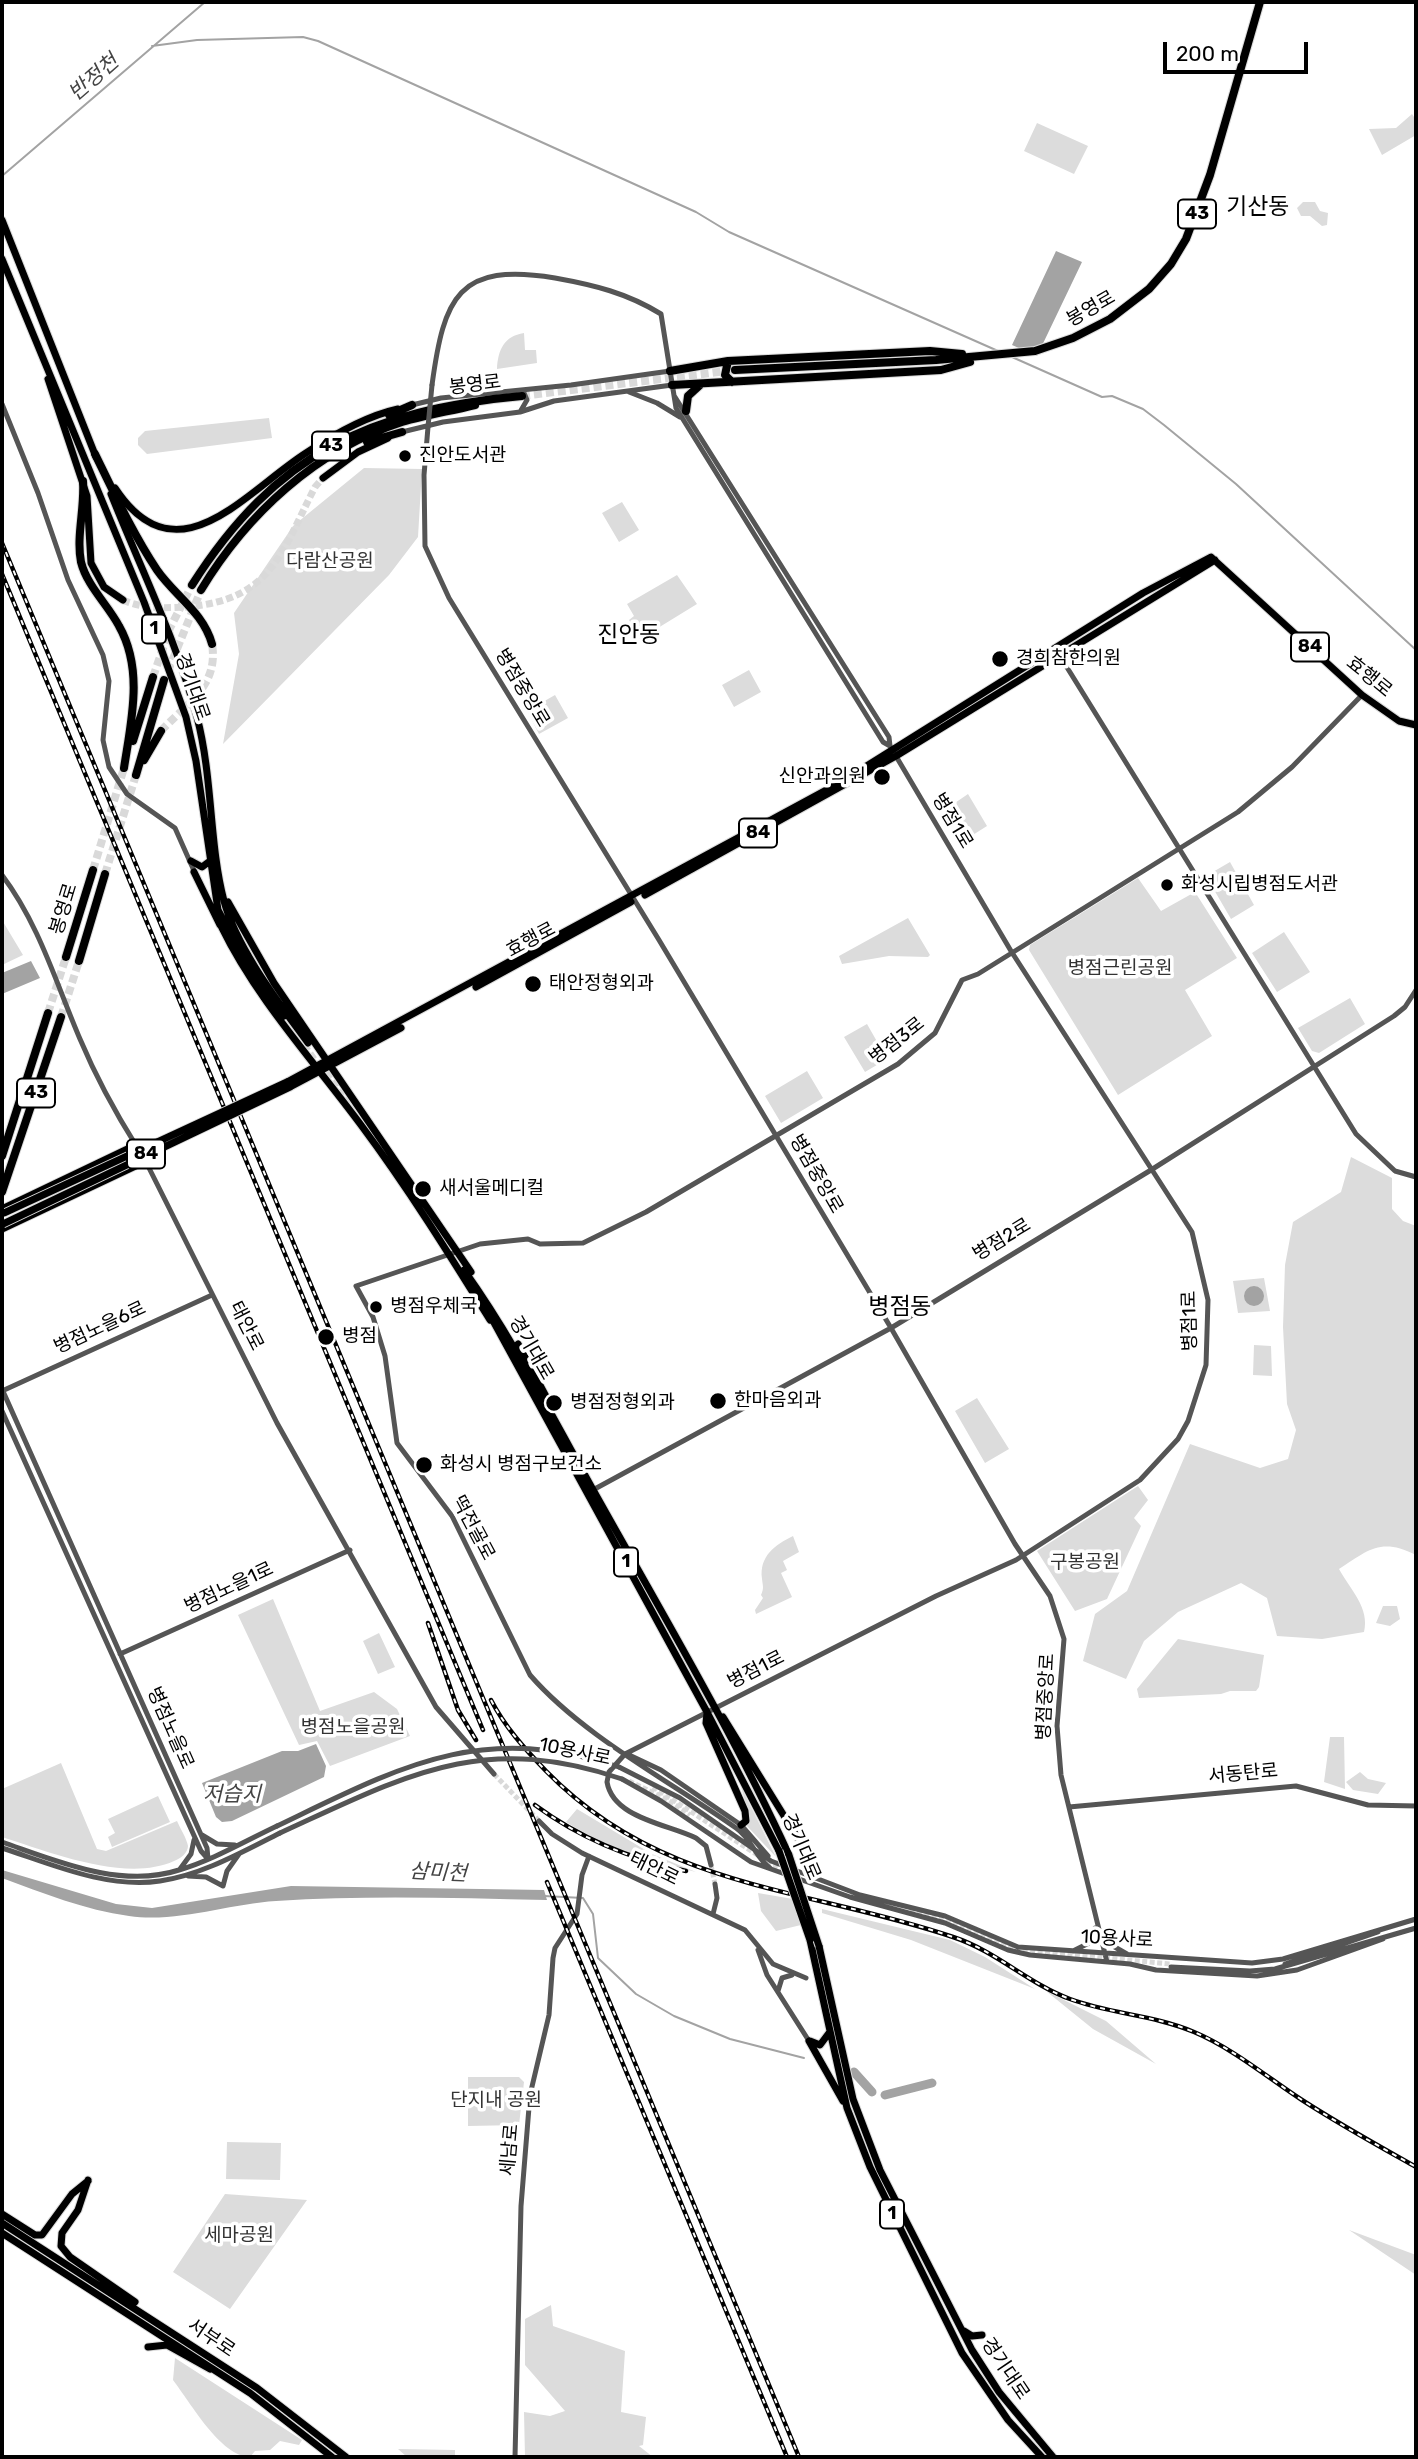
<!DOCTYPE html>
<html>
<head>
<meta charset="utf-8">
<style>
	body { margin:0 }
	#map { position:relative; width:1418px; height:2459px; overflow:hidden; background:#fff; font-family:Rubik,sans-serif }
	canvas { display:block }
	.frame { position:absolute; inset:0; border:4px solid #000; pointer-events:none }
	.scale { position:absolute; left:1163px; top:42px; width:145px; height:32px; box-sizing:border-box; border:4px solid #000; border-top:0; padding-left:9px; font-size:21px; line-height:24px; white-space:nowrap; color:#000; -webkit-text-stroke:5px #fff; paint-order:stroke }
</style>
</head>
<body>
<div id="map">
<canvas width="1418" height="2459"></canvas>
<div class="frame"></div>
<div class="scale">200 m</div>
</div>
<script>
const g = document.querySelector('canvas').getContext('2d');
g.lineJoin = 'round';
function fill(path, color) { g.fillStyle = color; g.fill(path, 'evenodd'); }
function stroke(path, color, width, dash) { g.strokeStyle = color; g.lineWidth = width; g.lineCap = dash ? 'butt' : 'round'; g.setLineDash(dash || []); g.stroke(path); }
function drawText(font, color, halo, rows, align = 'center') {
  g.font = font + ' Rubik,"Noto Sans KR",sans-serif'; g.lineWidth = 7; g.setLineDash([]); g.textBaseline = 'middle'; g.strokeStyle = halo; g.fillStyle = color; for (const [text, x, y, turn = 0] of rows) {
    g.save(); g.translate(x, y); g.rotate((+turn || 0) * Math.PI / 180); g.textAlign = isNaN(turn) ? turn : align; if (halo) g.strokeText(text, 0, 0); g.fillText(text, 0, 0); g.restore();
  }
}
const green = new Path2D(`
	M1412,114L1416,120V135L1382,155L1369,129L1396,128Z
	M1037,123L1088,146L1074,174L1024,151Z
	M1303,202H1315L1320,211L1328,213L1327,225L1322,226L1310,216H1301L1297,208Z
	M524,333L525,350H536L537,363L497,369C498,350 504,336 524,333Z
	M269,418L272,438L147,454L138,445V438L145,431Z
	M364,468L422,469L418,537L389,575L223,744L239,654L234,613L293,526Z
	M622,502L639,530L619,542L602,513Z
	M677,575L697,604L640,639L629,620L634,616L627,604Z
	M749,670L761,692L734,707L722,685Z
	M555,695L568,718L539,734L527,711Z
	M968,794L987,826L968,838L949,807Z
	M1230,862L1254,905L1231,919L1206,876Z
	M1138,878L1161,911L1195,892L1237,958L1185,990L1212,1036L1118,1095L1029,950L1030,945Z
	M908,918L930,955L928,957L889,956L842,964L839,956Z
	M2,920L23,955L2,965Z
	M1284,932L1310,972L1277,992L1252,953Z
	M1350,998L1365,1024L1319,1053L1312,1051L1298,1028Z
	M867,1024L887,1059L865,1072L844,1037Z
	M807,1071L823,1098L781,1123L765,1096Z
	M1351,1157L1392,1178V1209L1403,1221L1416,1226V1555C1381,1537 1368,1550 1339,1569C1350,1589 1370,1608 1364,1632L1322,1639L1277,1636L1267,1598L1241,1583L1178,1612L1144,1641L1126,1679L1083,1661L1095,1614L1127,1591L1190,1444L1260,1468L1288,1459L1296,1430L1287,1404L1283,1327L1285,1265L1293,1222L1341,1192Z
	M1264,1278L1270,1311L1238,1313L1233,1281Z
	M1254,1345L1271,1346L1272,1376L1253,1375Z
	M977,1398L1009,1449L985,1463L955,1411Z
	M1138,1486L1148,1500L1134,1518L1141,1526L1107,1599L1075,1611L1037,1551Z
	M793,1536L799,1552L783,1561L787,1570L781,1573L792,1597L756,1614L755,1610L763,1598L761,1595C764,1588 763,1587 762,1579C759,1556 775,1545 793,1536Z
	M273,1599L320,1711L374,1692L397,1709L410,1736L330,1766L317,1741L299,1745L238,1615Z
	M1383,1606H1397L1400,1619L1390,1626L1376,1623Z
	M379,1633L395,1667L378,1674L363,1641Z
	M1178,1639L1264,1655L1259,1687L1256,1691H1230L1221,1694L1139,1698L1137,1689Z
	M1330,1737H1344L1345,1789L1324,1782Z
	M61,1763L97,1849L106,1851L177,1821C180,1828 187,1839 188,1846C188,1853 180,1859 174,1861C126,1883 49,1852 2,1837V1789Z
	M1360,1772L1368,1779L1386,1783L1378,1794L1353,1790L1346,1782Z
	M741,1787L776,1857L747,1826L750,1818Z
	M158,1796L170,1822L112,1847L108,1837L115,1833L108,1819Z
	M577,1809L652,1854L696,1872C649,1860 607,1848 566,1822Z
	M758,1893L793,1899L801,1925L776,1931L761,1911Z
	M822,1909L950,1940L985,1957L1035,1989L911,1940L822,1913Z
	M1046,1991L1106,2021L1156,2064L1093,2029Z
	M468,2077H519L524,2082L519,2125L468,2126Z
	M227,2142L281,2143L280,2180L226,2179Z
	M225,2194L307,2200L230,2309L173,2272Z
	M1349,2230L1416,2255V2275Z
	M551,2305L553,2326L625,2351L621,2412L646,2417L643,2445L639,2446L653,2457H525L524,2412L550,2416L565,2411L525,2365V2319Z
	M175,2358L302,2440L299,2445L280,2441L270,2450L255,2451L250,2457C221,2457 190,2402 173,2380Z
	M398,2449L455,2450V2457H407Z`);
const water = new Path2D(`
	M1056,251L1082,262L1037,356L1012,345Z
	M31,961L40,978L2,994V973Z
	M1244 1296a10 10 0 1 1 20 0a10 10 0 1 1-20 0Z
	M316,1744L326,1766L324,1777L232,1821L222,1822L216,1817L202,1783L282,1751H298Z
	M2,1870L116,1904L152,1908L291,1886L544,1890L547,1900C457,1898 366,1895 276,1901C228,1904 177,1923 129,1916C85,1910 43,1893 2,1878Z`);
const stream = new Path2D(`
	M152,46L197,40L303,37L318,41L696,212L729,232L998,351
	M2,176L205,2
	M1012,357L1102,397L1112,396L1143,409L1164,425L1236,484L1416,650
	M544,1896L583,1898L593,1914L598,1958L636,1994L674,2016L730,2039L804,2058`);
const river = new Path2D(`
	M854,2072L872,2092
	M885,2095L932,2083`);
const minorTunnel = new Path2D(`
	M494,1774L539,1821
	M629,1781L668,1800L690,1815
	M653,1787L759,1856
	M766,1863L786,1871
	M711,1865L715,1884
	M910,1910L942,1918L1020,1950L1171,1964`);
const majorTunnel = new Path2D(`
	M123,600C143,609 164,608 186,607C272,600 281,553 315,487L323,478
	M304,1045L316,1062
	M322,1063L363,1123
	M435,1227L464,1270`);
const highwayTunnel = new Path2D(`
	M522,396L735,370
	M168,671L201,590
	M153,677L170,628L192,585
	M161,731C186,704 219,686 212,644
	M93,870L124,768
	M105,874L136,775
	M48,1013L66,957
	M61,1017L79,961`);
const minor = new Path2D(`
	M432,385C444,297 458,262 555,278C594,285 627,293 661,314L676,408L883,742L890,746
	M629,392L657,403L680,417
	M675,397L889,737L890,746L1011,951L1192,1232L1208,1300L1206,1365L1188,1421L1178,1439L1140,1480L1016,1560L936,1596L625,1754L609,1772L607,1782C613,1818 667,1824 696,1838L706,1846L711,1865
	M2,404L38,493L68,580L103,655L109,681L103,740L109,767L127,794L175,828L195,873
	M412,405L441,398L571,385L670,371
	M520,412L527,400L524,393
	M428,427L424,475L425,546L449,598L659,940L891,1328L1015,1544L1050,1596L1064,1639L1057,1726L1061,1775L1107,1962
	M402,432L443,422L520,412L554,401L672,385
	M1055,648L1356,1134L1395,1171L1416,1177
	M2,875C39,924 56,983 80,1039C96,1077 115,1112 137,1147
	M144,1158L277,1423L436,1707L494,1774
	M2,1389L207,1848L208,1859
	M2,1391L212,1295
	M2,1411L201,1851L208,1859
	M591,1491L891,1328L1151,1170L1394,1016L1405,1007L1416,990
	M120,1654L350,1550
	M627,1754L661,1770L741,1825L768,1856
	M619,1767L680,1798L771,1861L860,1895L945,1916L1018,1947L1252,1963L1283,1959L1416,1919
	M622,1779L661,1801L751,1862L850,1897L945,1923L1008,1950L1030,1955L1130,1964L1156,1970L1257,1976L1297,1970L1383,1939
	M1069,1807L1296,1786L1368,1805L1416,1806
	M539,1821L552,1834L582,1853L745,1930L773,1964L806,1978
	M202,1835L217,1844L235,1845
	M2,1842C57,1861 121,1889 179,1870C213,1860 245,1841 277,1826
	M2,1848C51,1864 107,1889 160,1881C202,1875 242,1852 280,1833
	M770,1868C755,1857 752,1839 736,1828C670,1781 583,1736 530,1675L452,1516L397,1443L385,1356L373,1317L356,1286L480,1244L528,1239L540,1244L583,1243L646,1212L898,1064L935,1033L962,980L978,974L1238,812L1292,767L1362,695
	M180,1869L191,1854L194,1840
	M188,1876L206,1877L223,1886L227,1871L239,1854
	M713,1914L717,1898L715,1884
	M1101,1931L1113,1946L1127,1954
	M758,1950L767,1975L809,2041
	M1073,1951L1089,1943L1095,1928
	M1285,1964L1378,1932
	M1171,1967L1250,1971L1275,1969L1416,1928
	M778,1991L782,1978L792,1975
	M515,2457L521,2206L530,2095L549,2015L553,1958L555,1948L577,1914L582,1875L589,1856`);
const major = new Path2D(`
	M2,220L96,457
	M2,259L144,602L186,717L196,761L218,910L239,950L284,1016
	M48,379L87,496L91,563L104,587L123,600
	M323,478L358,452L388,438
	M115,488C177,582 245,492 306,453C333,435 366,416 398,409
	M111,494C140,567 177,641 197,717C213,778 209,844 224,901C237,949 279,1003 308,1043
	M191,861L202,867L210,861
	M194,872L220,925
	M645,895L896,756L1215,560
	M228,902L274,983L471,1272
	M221,926C257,1000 313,1060 361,1125C408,1188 449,1254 490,1320
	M476,987L631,902
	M287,1082L841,782L1143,593L1211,557L1362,695L1399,721L1416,725
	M290,1087L401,1028
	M2,1209L136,1145
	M2,1229L146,1161
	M464,1270C517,1344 556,1425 601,1504C666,1620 734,1735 789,1855
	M491,1317L707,1712L779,1851
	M518,1344L550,1404
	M707,1713L706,1723L745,1811L746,1821L741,1825
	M723,1717L802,1845
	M810,1940L847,2108L870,2167L962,2353L1008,2420L1042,2457
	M819,1946L853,2099L880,2170L972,2350L999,2392L1053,2457
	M809,2041L843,2101
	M810,2041L820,2045L829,2033
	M88,2180L78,2210L62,2233L61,2246L70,2257L135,2302
	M2,2214L35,2235H42L72,2194L88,2181
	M2,2223L257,2388L346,2457
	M2,2233L250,2393L332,2457
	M964,2331L972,2336L982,2335
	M148,2347L167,2345L210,2369`);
const highway = new Path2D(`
	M728,361L725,375L732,382
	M735,370L936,360L1035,351L1073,338L1110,319L1149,289L1171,264L1186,239L1210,175L1260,2
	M670,371L728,361L930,351L962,354
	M672,385L941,370L970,362
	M686,411L688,396L700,385
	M389,415L412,405
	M367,442L402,432
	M95,454C114,493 133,534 157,570C175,596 203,612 212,644
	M83,481C85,508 76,536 81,562C87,586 108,605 119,626C144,670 131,722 124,768
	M192,585C276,453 370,410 522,396
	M201,590C247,514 316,450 402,422C426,415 451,411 475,405
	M133,741L153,677
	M144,760L161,731
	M136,775L164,680
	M66,957L93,870
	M79,961L105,874
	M2,1156L48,1013
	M2,1192L61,1017`);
const rail = new Path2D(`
	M2,543L799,2457
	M2,574L483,1730
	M428,1623L458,1710L476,1740
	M491,1700C505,1727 524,1748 546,1771C662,1890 806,1887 953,1937C996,1951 1029,1984 1070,1999C1111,2014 1154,2015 1194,2032C1232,2048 1267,2077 1302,2100C1339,2124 1377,2145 1416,2167
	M535,1805C581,1839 630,1859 686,1871
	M547,1882L787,2457`);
const minorBridge = new Path2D(`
	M428,427L432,385
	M277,1826C400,1767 480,1721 619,1767
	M280,1833C405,1776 482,1731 622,1779`);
const majorBridge = new Path2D(`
	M4,1213L287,1082
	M3,1224L290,1087
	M779,1851L810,1940
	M789,1855L819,1946`);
const markers = [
	[405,456,7,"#000"],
	[1000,659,9,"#000"],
	[882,777,9,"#000"],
	[1167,885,7,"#000"],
	[533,984,9,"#000"],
	[423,1189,9,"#000"],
	[376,1307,7,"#000"],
	[326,1337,9,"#000"],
	[718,1401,9,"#000"],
	[554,1403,9,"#000"],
	[424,1465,9,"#000"]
];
const shields = [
	[1197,214,38],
	[331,446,38],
	[154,629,24],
	[1310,647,38],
	[758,833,38],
	[36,1093,38],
	[146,1154,38],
	[626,1562,24],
	[892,2214,24]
];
const shieldNames = [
	["43",1197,214],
	["43",331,446],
	["1",154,629],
	["84",1310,647],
	["84",758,833],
	["43",36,1093],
	["84",146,1154],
	["1",626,1562],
	["1",892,2214]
];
const streetNames = [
	["봉영로",1091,309,-30],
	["봉영로",475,385,-7],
	["효행로",1369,677,39],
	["경기대로",192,687,71],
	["병점중앙로",522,688,59],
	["병점1로",952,821,59],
	["봉영로",64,909,-73],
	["효행로",531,940,-28],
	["병점3로",897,1041,-38],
	["병점중앙로",816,1174,60],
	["병점2로",1002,1240,-31],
	["병점1로",1190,1321,-91],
	["태안로",246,1326,63],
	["병점노을6로",100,1328,-25],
	["경기대로",531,1348,60],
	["떡전골로",473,1528,62],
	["병점노을1로",229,1588,-25],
	["병점1로",756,1670,-27],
	["병점중앙로",1046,1697,-87],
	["병점노을로",170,1728,66],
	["10용사로",575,1752,12],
	["서동탄로",1243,1774,-5],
	["경기대로",801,1847,67],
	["태안로",654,1869,26],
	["10용사로",1117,1939,3],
	["세남로",510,2150,-85],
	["서부로",211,2338,34],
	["경기대로",1005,2369,56]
];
const poiNames = [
	["진안도서관",419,456],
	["경희참한의원",1016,659],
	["신안과의원",866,777,"right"],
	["화성시립병점도서관",1181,885],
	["태안정형외과",549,984],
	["새서울메디컬",439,1189],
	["병점우체국",390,1307],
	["병점",342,1337],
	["한마음외과",734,1401],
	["병점정형외과",570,1403],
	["화성시 병점구보건소",440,1465]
];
const parkNames = [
	["다람산공원",330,562],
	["병점근린공원",1120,969],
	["구봉공원",1085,1563],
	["병점노을공원",353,1728],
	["단지내 공원",496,2101],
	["세마공원",239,2236]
];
const waterNames = [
	["반정천",94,78,-41],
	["저습지",232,1795],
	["삼미천",438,1873,3]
];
const quarterNames = [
	["기산동",1258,207],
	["진안동",629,635],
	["병점동",900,1307]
];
fill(green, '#dcdcdc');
fill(water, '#a3a3a3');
stroke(stream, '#a3a3a3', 2);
stroke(river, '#a3a3a3', 9);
stroke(minorTunnel, '#d9d9d9', 5, [5, 2.5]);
stroke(majorTunnel, '#d9d9d9', 7, [7, 3.5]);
stroke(highwayTunnel, '#d9d9d9', 8, [8, 4]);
stroke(major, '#dbdbdb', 9);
stroke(highway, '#dbdbdb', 10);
stroke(minor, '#555', 5);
stroke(major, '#000', 7);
stroke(highway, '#000', 8);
stroke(rail, '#000', 4.5);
stroke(rail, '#fff', 2, [5]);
stroke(majorBridge, '#dbdbdb', 9, []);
stroke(minorBridge, '#555', 5);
stroke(majorBridge, '#000', 7);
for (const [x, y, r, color] of markers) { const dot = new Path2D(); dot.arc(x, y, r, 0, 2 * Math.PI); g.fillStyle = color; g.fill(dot); stroke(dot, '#fff', 2.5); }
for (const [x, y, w] of shields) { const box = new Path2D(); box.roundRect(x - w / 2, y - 14.5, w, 29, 5); g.fillStyle = '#fff'; g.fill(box); stroke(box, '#000', 2); }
drawText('bold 18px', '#000', null, shieldNames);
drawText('19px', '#000', '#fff', streetNames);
drawText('19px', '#000', '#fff', poiNames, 'left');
drawText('19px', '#333', '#fff', parkNames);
drawText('italic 21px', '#444', '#fff', waterNames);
drawText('23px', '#000', '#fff', quarterNames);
</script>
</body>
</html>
